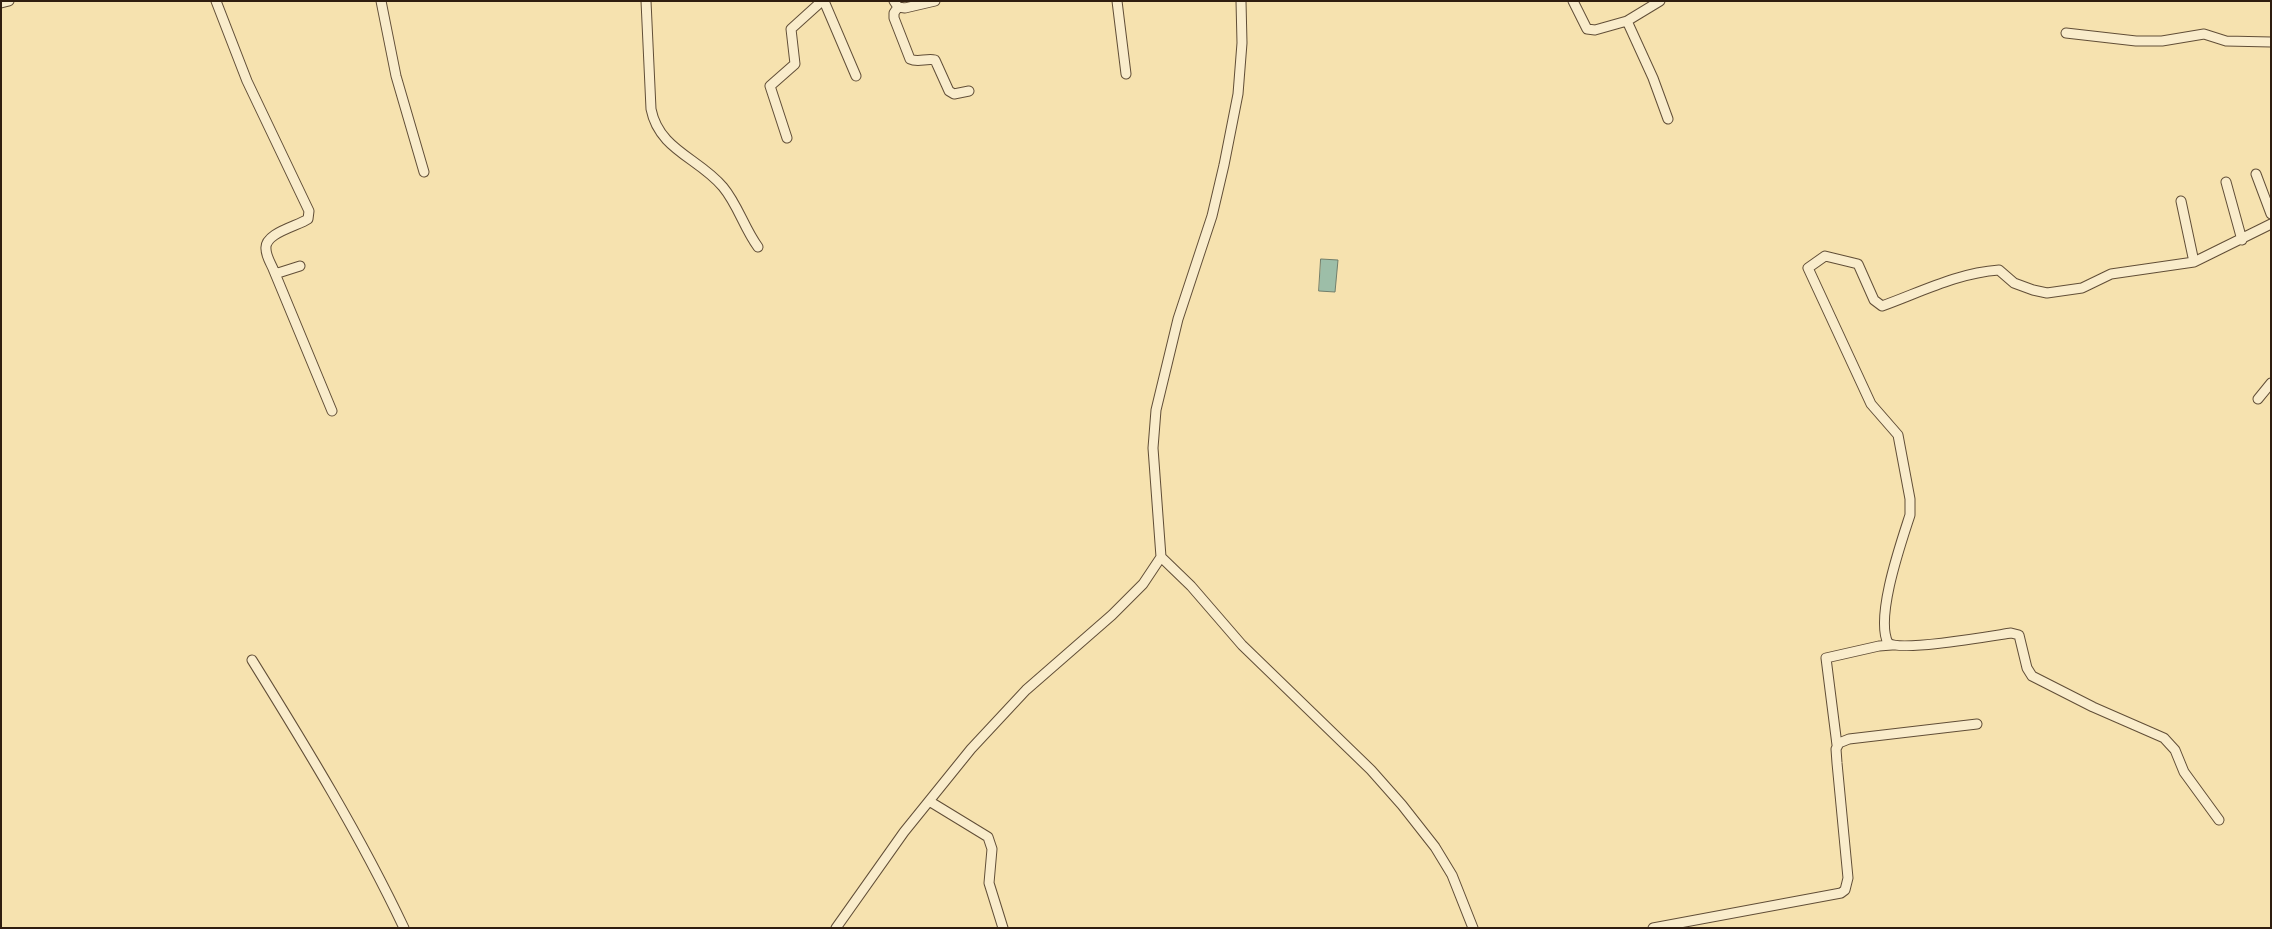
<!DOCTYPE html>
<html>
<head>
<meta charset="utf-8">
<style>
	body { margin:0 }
	#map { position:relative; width:2272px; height:929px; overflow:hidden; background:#f6e2af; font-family:Alegreya,serif }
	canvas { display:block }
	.frame { position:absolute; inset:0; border:2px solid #2f1d0f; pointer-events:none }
</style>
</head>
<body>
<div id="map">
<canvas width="2272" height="929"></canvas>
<div class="frame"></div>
</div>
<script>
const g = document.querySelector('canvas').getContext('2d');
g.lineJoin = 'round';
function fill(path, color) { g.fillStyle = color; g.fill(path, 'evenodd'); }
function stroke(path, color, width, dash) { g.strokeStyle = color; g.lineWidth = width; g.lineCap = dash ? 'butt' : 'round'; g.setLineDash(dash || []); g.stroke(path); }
const water = new Path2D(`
	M1321,259L1338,260L1335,292L1319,291Z`);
const minor = new Path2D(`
	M216,1L247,81L309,211L308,219C298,226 264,233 266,249C266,257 272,265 274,271L278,273L300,266
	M381,1L396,76L424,172
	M646,1L651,109C659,150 699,158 723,187C738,205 744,228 758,247
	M824,1L856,76
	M894,1L898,7L905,8L935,1
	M1117,1L1126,74
	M1573,1L1587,29L1595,30L1627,21L1653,78L1668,119
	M1,3L9,1
	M898,7L894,13V18L910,59C918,63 926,58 935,60L949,91L954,94L969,91
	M1627,21L1660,1
	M2066,33L2136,41H2162L2204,34L2226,41L2271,42
	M787,138L770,86L795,64L791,29L822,1
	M2256,174L2271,214
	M2226,182L2242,240
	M2181,201L2194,262
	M274,271L332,411
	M2258,399L2271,383
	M1161,557L1191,586L1242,645L1371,770L1402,805L1435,847L1452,875L1473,928
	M252,660C306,747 360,835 404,928
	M1837,745L1826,658L1879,646L1892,645
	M929,801L988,837L992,849L989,883L1003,928
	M2219,820L2184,772L2175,750L2164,738L2093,707L2032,676L2027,668L2019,635L2011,633C1991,636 1901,652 1888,643C1875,617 1901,543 1910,515V499L1898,435L1871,404L1808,268L1825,256L1858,264L1874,300L1882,306C1921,292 1957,273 1999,270L2014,283L2033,290L2047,293L2082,288L2111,274L2194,262L2271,224
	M836,928L904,832L971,749L1026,690L1112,615L1143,584L1161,557L1153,448L1156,410L1178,319L1212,216L1224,165L1238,94L1242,43L1241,1
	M1653,928L1841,893L1845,890L1848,878L1837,763L1836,749L1839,743L1849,739L1977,724`);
fill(water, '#9dbea8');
stroke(water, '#717e6b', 1);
stroke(minor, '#614e37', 11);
stroke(minor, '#f9eccb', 9);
</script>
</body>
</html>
